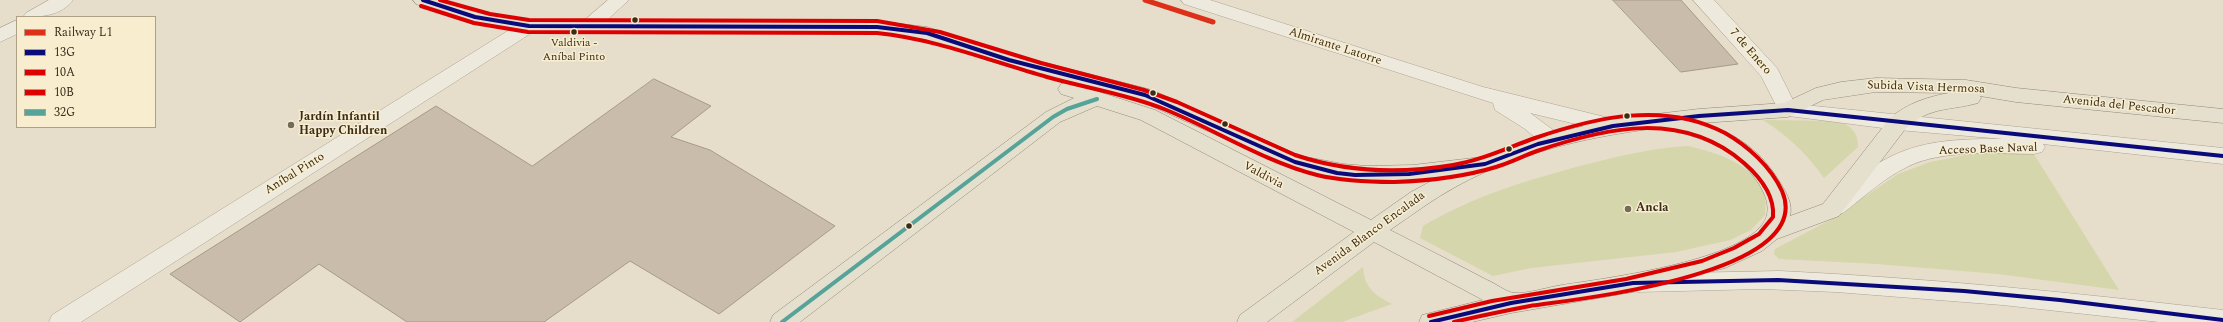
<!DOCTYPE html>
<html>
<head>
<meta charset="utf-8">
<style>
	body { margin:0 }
	#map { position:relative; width:2223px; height:322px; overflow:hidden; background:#e6deca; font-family:Spectral,serif }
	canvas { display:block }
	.legend { position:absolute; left:16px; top:16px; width:140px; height:112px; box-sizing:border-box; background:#f8eecf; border:1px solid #aca087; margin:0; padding:5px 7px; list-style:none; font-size:12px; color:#3a2b1b }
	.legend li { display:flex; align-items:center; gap:8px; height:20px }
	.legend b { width:20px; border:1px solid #aca087 }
</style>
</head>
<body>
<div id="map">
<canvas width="2223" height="322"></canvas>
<ul class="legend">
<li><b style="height:5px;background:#dd3018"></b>Railway L1</li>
<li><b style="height:5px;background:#0a0a7a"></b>13G</li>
<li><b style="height:5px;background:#d00"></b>10A</li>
<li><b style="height:5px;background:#d00"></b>10B</li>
<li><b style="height:5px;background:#56a399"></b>32G</li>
</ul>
</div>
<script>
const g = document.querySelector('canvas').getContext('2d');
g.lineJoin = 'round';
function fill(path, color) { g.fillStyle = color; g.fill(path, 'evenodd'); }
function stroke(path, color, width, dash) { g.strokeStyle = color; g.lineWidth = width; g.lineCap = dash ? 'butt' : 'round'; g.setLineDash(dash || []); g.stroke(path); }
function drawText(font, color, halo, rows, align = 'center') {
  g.font = font + ' Spectral,serif'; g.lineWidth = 3; g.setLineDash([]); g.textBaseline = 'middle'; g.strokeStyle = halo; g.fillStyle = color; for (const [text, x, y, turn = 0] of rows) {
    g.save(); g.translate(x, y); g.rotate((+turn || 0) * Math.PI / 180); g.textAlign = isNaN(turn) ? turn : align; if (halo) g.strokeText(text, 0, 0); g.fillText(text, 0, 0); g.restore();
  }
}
const green = new Path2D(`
	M1763,120L1837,121C1851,125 1858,132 1858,147L1824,178C1807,154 1788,136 1763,120Z
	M1688,146C1715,152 1762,166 1765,200C1766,205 1765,210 1765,215L1751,230L1730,240L1676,252L1531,268L1493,276L1420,238L1423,226C1474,196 1527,180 1584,165C1619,156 1652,148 1688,146Z
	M2032,151L2119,290L1998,274L1877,264L1779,259L1774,254L1775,249L1832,219L1898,174L1930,162L1976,153Z
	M1363,267C1364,288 1375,295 1392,304L1342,322H1292Z`);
const building = new Path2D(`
	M1613,0H1681L1738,64L1681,72Z
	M654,79L711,106L671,137L710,150L835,226L719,314L630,261L544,322H407L319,264L240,322L170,274L436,106L532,166Z`);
const minor = new Path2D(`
	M49,0H73C61,16 41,17 23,17L26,13Z
	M608,0H629L595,31L588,33L581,31L578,27L581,23Z
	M1181,0H1210L1483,87L1613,119L1621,121L1624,126L1621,131L1613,133L1530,113L1560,135L1563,140L1560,145L1552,147L1544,145L1525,129L1495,110L1493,103L1184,4Z
	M1693,0H1714L1777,68L1795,104L2223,148V164L2043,144L2045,147L2042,152L2034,154C1996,154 1942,149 1907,167C1884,178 1864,197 1843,213L1835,215L1827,213L1824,207L1827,201C1848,186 1868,167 1892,156C1926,139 1966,139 2003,139L1898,130L1781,115L1761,76Z
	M17,20V34L0,42V28Z
	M529,20L536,22L539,26L536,30L81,322H49L52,315L522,22Z
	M1780,271C1928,278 2076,293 2223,310V322H2159L2002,305L1836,292L1762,289L1638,292L1629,290L1626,283L1629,276L1638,274Z`);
const major = new Path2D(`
	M413,0H441L476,11L529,20L877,21L927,27L1015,55L1152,90L1301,156L1343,164L1367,166L1413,165L1482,157L1530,139L1613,119L1699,109L1784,103L1816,88L1841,82L1876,78L1966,80L2016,88L2223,109V123L2016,102L1980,96L1981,98L1978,103C1949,111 1931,106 1906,128L1839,216L1777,239L1762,251L1725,268L1633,292L1511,313L1472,322H1419L1422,315L1483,300L1374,242L1267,322H1237L1240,315L1354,232L1141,120L1097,106L1060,122L800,322H770L773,315L1046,112L1074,98L1061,94L1058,89L1061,84L1068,82L1155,110L1371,220L1411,192L1435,179C1387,183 1342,182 1295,170L1138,100L1002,65L925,39L877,33L529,32C490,27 453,18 416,4ZM1876,92L1949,93C1927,97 1908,103 1890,118L1823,204L1790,216C1793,205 1787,194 1781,184C1763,153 1737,133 1702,123L1788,117L1823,100ZM1667,127L1668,129C1707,140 1735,148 1759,184C1767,197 1772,212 1762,225C1733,262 1608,278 1562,285C1549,287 1527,294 1514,293C1506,292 1495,283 1487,280C1455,263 1423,247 1390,230C1412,215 1433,199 1457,186C1521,151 1595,135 1667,127Z`);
const bus1 = new Path2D(`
	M423,0L475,17L529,26L877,27L927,33L1009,60L1145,95L1295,162L1337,173L1355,175L1409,174L1485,164L1538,144L1613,126L1699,116L1788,110L2223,156
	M1431,322L1511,303L1633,283L1778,280L1964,291L2060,300L2223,320`);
const bus2 = new Path2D(`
	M421,6L474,23L528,32L877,33C936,39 990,61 1047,77C1086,88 1127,94 1164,109C1216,130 1263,161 1317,175C1342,181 1369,182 1394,182C1428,181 1463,177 1496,167C1510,163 1523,156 1537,151C1607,127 1683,110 1744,163C1760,177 1775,195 1773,217L1759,234L1734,248L1702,261L1626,279L1492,301L1429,316`);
const bus3 = new Path2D(`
	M440,0L490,14L529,20L877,21L940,32L1041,63L1144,90L1177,102L1295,155C1346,172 1400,174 1453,165C1482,160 1507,148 1535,138C1596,117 1665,101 1725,133C1748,146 1771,167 1782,191C1818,274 1578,299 1530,306C1504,311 1479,316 1454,322`);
const bus4 = new Path2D(`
	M782,322L1053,117L1067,109L1097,99`);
const rail1 = new Path2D(`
	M1145,0L1213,22`);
const markers = [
	[635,20,3.5,"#3a2b1b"],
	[574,32,3.5,"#3a2b1b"],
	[1153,93,3.5,"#3a2b1b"],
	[1627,116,3.5,"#3a2b1b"],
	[1225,124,3.5,"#3a2b1b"],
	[291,125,4,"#766a58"],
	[1509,149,3.5,"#3a2b1b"],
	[1628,209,4,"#766a58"],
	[909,226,3.5,"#3a2b1b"]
];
const busNames = [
	["Valdivia -",574,44],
	["Aníbal Pinto",574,58]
];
const streetNames = [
	["Almirante Latorre",1335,47,18],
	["7 de Enero",1750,52,49],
	["Subida Vista Hermosa",1926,88,2],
	["Avenida del Pescador",2119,106,6],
	["Acceso Base Naval",1988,150,-2],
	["Aníbal Pinto",295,174,-32],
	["Valdivia",1263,176,28],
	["Avenida Blanco Encalada",1370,234,-36]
];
const poiNames = [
	["Jardín Infantil",299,118],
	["Happy Children",299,132],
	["Ancla",1636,209]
];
fill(green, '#d5d6ab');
fill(building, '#cabcab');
stroke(building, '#a69989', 1);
stroke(minor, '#aba394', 1);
stroke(major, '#90887a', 1);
fill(minor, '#eee9dd');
fill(major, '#e5dfcd');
stroke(bus1, '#0a0a7a', 4);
stroke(bus2, '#d00', 4);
stroke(bus3, '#d00', 4);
stroke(bus4, '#56a399', 4);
stroke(rail1, '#dd3018', 5);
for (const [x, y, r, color] of markers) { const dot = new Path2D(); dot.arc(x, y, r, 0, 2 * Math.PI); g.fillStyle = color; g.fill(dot); stroke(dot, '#f8eecf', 1.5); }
drawText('11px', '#3a2b1b', '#f8eecf', busNames);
drawText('12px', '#3a2b1b', '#f8eecf', streetNames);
drawText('bold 12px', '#3a2b1b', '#f8eecf', poiNames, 'left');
</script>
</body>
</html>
